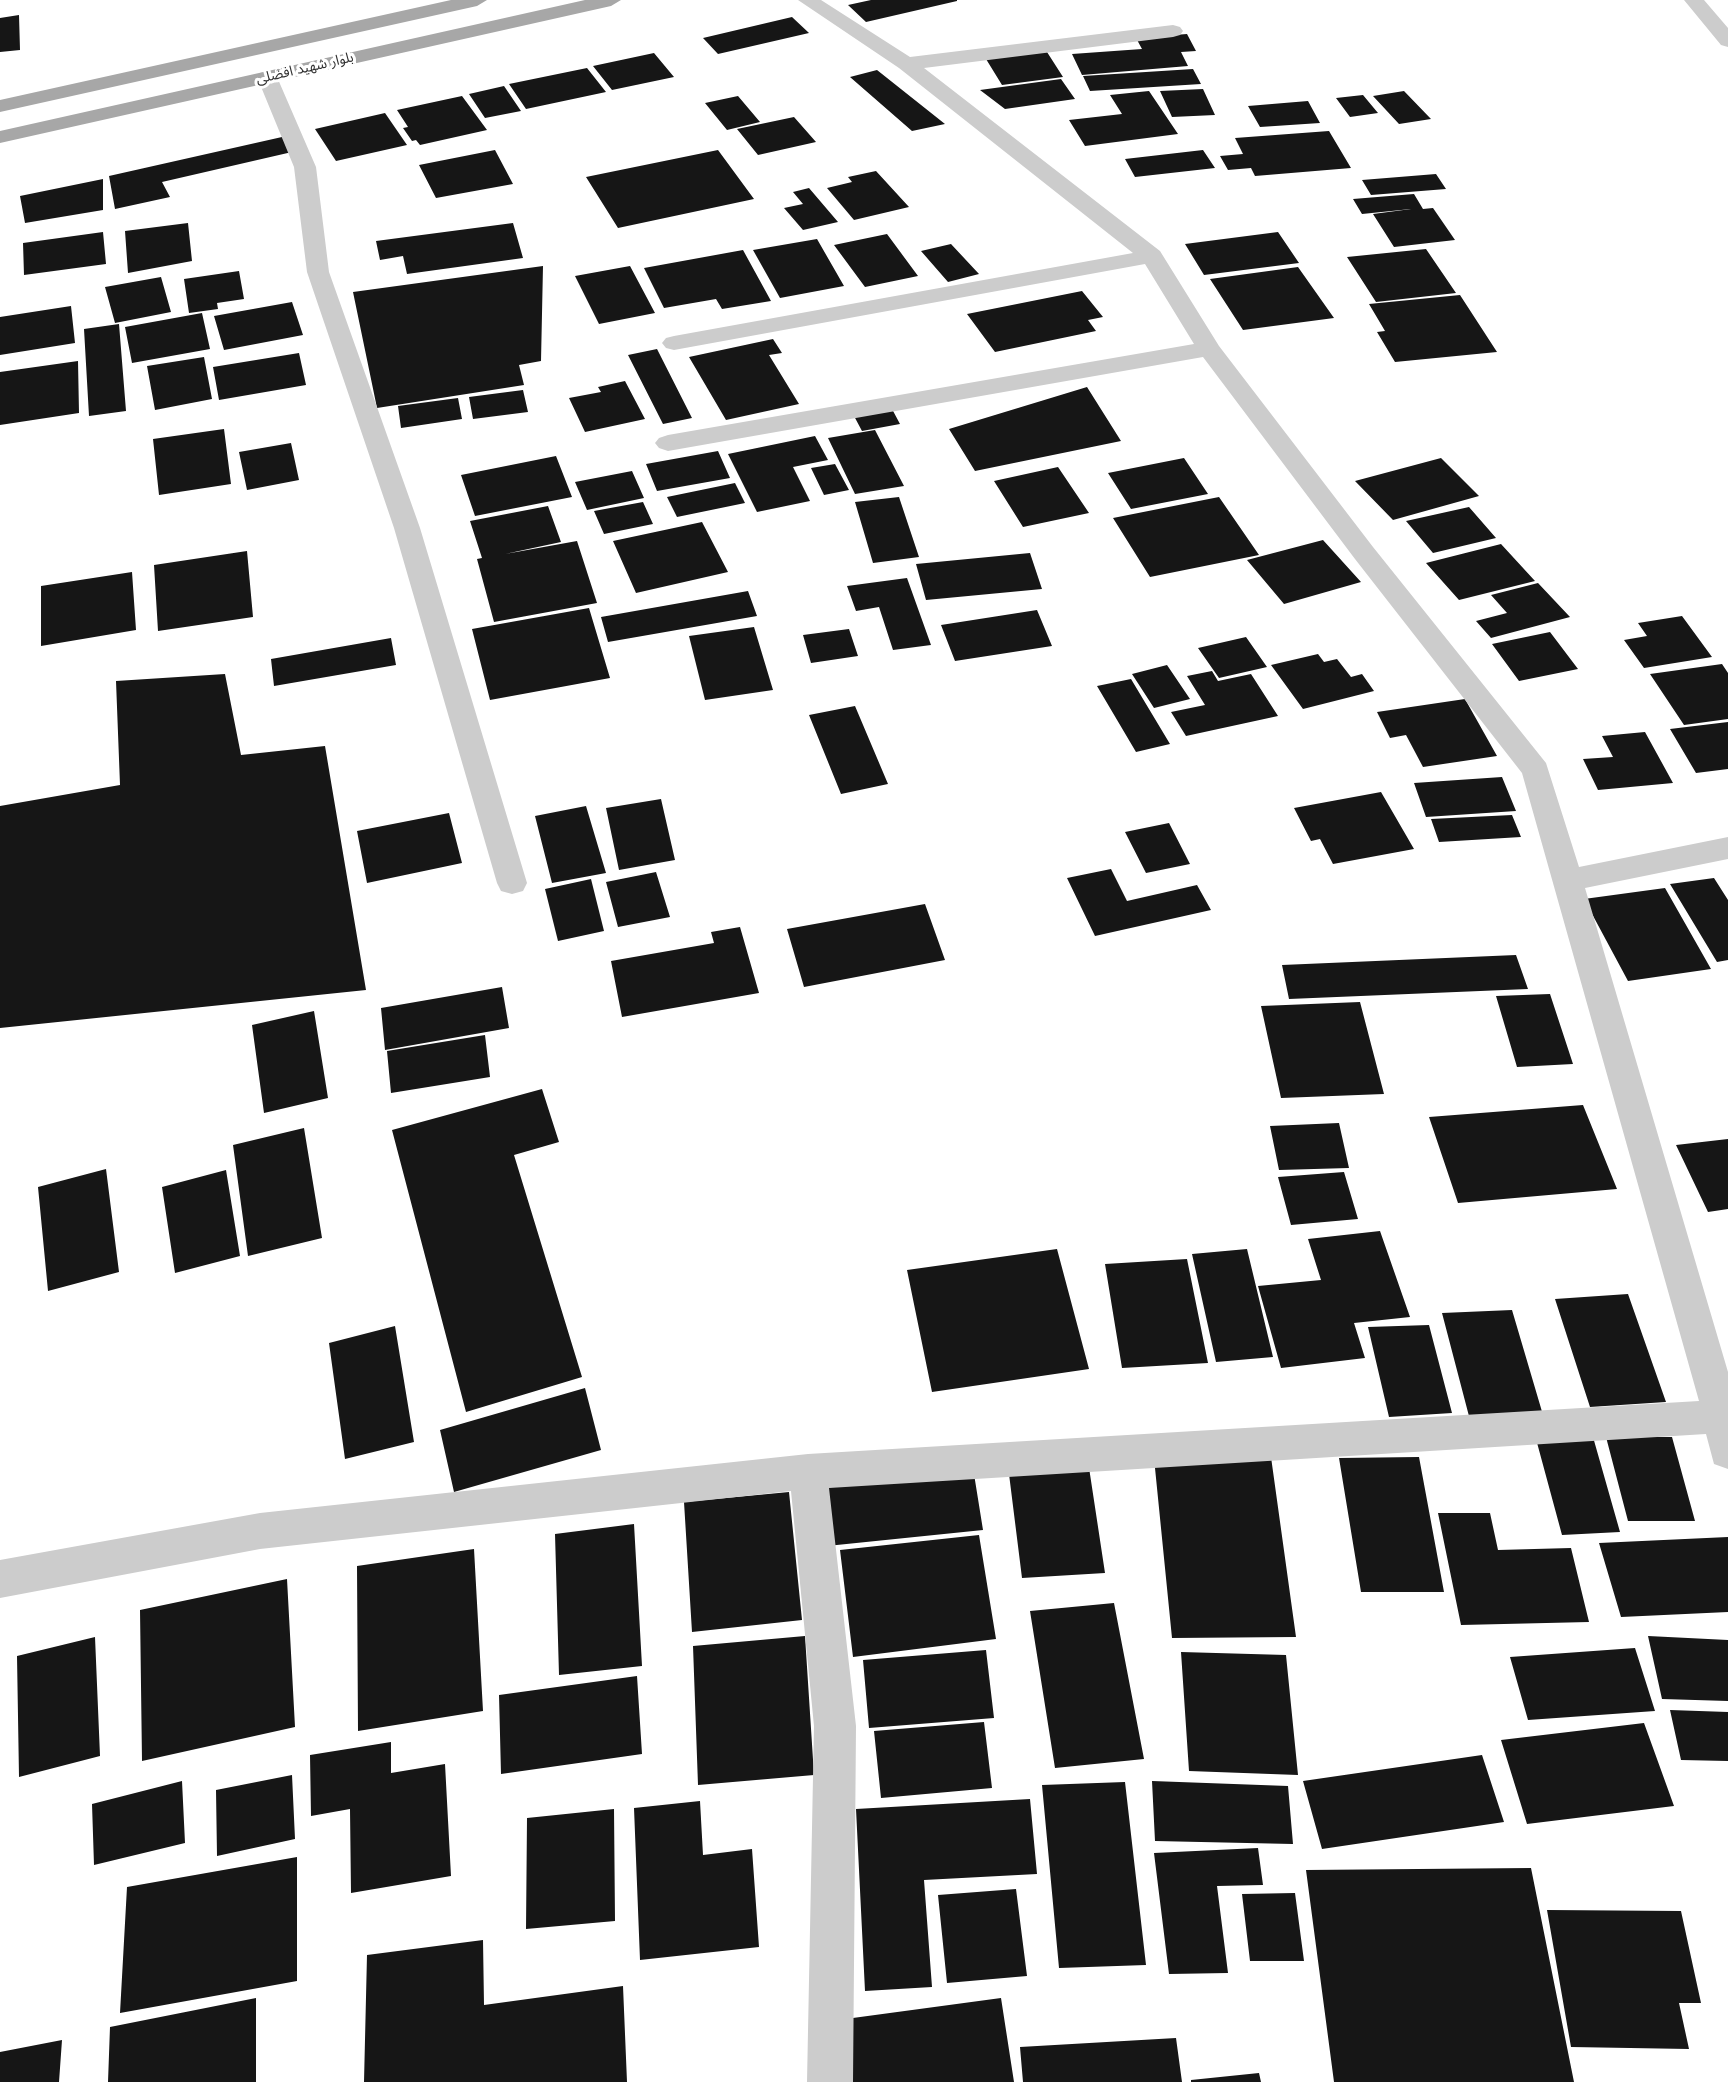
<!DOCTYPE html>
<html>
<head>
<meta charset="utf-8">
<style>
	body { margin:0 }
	canvas { display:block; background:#fff }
</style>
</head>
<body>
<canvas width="1728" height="2082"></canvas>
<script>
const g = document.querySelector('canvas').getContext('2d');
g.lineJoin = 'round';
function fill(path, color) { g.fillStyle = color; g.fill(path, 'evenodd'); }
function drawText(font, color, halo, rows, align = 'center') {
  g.font = font + ' Jost,"Noto Sans Arabic",sans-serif'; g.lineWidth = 6; g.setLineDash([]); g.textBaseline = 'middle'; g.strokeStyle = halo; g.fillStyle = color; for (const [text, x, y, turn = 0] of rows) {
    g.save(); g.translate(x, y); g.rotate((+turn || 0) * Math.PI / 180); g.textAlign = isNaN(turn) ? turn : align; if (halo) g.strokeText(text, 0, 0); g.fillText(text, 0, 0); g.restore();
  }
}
const building = new Path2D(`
	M871,0H957V1L866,22L848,5Z
	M19,15L20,50L0,52V18Z
	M792,17L809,33L718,54L703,38Z
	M1187,34L1196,51L1181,52L1188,66L1082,75L1072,54L1142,49L1136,38Z
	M1047,52L1063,77L1002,85L986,59Z
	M654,53L674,77L612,90L593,66Z
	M587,68L606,92L526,109L509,84Z
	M1193,69L1201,84L1090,91L1083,76Z
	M877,70L945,124L912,131L850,77Z
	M1061,79L1075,99L1005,109L980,90Z
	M504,86L521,111L485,118L469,94Z
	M1203,89L1215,115L1172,117L1160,91Z
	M1149,91L1178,134L1085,146L1069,120L1122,114L1110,95Z
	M1404,91L1431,119L1399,124L1373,96Z
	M1363,95L1378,113L1350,117L1336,98Z
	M462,96L487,130L420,145L416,140L412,141L403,128L408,127L397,110Z
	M738,96L760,122L727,130L705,103Z
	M1308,101L1320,123L1260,127L1248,106Z
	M385,113L407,145L336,161L315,129Z
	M794,117L816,142L758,155L737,129Z
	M1329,131L1351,168L1255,176L1251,168L1228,170L1220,156L1243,154L1235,138Z
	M282,137L292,152L162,182L170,197L115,209L109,176Z
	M495,150L513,184L436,198L419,165Z
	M718,150L754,199L618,228L586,177Z
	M1203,150L1215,168L1135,177L1125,159Z
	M876,171L909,207L854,220L827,188L852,182L848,177Z
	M1436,174L1446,189L1371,195L1362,180Z
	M103,179V210L25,223L20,196Z
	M809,188L838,222L803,230L784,208L803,204L793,192Z
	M1414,194L1423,209L1433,208L1455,240L1394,247L1373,214L1411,209L1362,214L1353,199Z
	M188,223L192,261L128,273L125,231Z
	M513,223L523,258L407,274L403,256L380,260L376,241Z
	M103,232L106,264L24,275L23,243Z
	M1278,232L1299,263L1204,275L1185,244Z
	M887,234L918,276L865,287L834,245Z
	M817,239L844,286L780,298L753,250Z
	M951,244L979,274L948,282L921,251Z
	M1426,249L1456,293L1376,302L1347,257Z
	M743,250L771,301L722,309L716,299L664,308L644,268Z
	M543,266L541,361L519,365L524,385L377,408L353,292Z
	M630,266L655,313L599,324L575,276Z
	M1298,267L1334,318L1243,330L1210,279Z
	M239,271L244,299L217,303L218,309L189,313L184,279Z
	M161,277L171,312L115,323L105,287Z
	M1082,291L1103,317L1088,320L1096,331L995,352L967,314Z
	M1460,295L1497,352L1395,362L1377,332L1385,331L1369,304Z
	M292,302L303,335L224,350L214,316Z
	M71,306L75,343L0,355V317Z
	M202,313L210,349L132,363L125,327Z
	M119,324L126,411L89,416L84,329Z
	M773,339L782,353L769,355L799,404L726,420L689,357Z
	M657,349L692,418L663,424L628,355Z
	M299,353L306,385L219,400L213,367Z
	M204,357L212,399L155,410L147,366Z
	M78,361L79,413L0,425V372Z
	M625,381L645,419L585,432L569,398L601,392L598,387Z
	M1087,387L1121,441L975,471L949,429Z
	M523,390L528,412L473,419L469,397Z
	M458,398L462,419L401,428L398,406Z
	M892,409L900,424L862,431L854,416Z
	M224,429L231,484L159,495L153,439Z
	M875,430L904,486L855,494L828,438Z
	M815,436L828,460L793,467L810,501L757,512L728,454Z
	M291,443L299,480L247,490L239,452Z
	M718,451L730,478L657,491L646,464Z
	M556,456L572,497L475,516L461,475Z
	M1184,458L1208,494L1131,509L1108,473Z
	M1441,458L1479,496L1393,520L1355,481Z
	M835,464L849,490L824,495L811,468Z
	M1058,467L1089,513L1023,527L994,481Z
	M632,471L644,498L587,510L575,482Z
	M735,483L745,503L677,517L667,497Z
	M899,497L919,557L873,563L855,502Z
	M1219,497L1259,555L1150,577L1113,518Z
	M643,502L653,524L604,534L594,511Z
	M548,506L561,542L505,554L577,541L597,603L494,622L477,559L482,558L470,521Z
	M1469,507L1496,538L1433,553L1406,521Z
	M702,522L728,572L636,593L613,541Z
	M1323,540L1361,582L1284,604L1247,560Z
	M1501,544L1535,581L1459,600L1426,563Z
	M247,551L253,617L158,631L154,565Z
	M1030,553L1042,589L926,600L916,564Z
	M132,572L136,630L41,646V586Z
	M907,578L931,645L893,650L879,607L856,611L847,586Z
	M1538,583L1570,617L1491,638L1476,621L1507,613L1491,595Z
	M748,591L757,616L608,642L601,617Z
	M589,608L610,678L490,700L472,629Z
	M1037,610L1052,646L955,661L941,625Z
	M1682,616L1712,657L1644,668L1624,640L1647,636L1638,623Z
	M754,627L773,690L705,700L689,636Z
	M849,629L858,656L811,663L803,635Z
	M1550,632L1578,669L1519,681L1492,644Z
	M1246,637L1267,667L1219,678L1198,648Z
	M391,638L396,665L274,686L271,659Z
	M1318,654L1324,662L1337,659L1351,677L1362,674L1374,691L1303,709L1271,665Z
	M1722,664L1728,673V719L1684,725L1650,674Z
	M1167,665L1190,699L1154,708L1132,674Z
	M1212,671L1218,681L1251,674L1278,716L1186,736L1171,712L1205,705L1187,676Z
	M225,674L241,755L325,746L366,990L0,1028V806L120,785L116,681Z
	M1131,679L1170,744L1136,752L1097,686Z
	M1465,699L1497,756L1423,767L1406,735L1390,738L1377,712Z
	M855,706L888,784L841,794L809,715Z
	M1728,722V769L1696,773L1670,729Z
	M1645,732L1673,783L1598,790L1583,759L1613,757L1602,736Z
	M1502,777L1516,811L1426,817L1414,783Z
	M1381,792L1414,849L1333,864L1320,839L1311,841L1294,808Z
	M661,799L675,860L619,870L606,808Z
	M586,806L606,873L552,883L535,816Z
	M449,813L462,863L367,883L357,831Z
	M1512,815L1521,837L1439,842L1431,819Z
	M1169,823L1190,864L1146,873L1125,832Z
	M1111,869L1127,901L1197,885L1211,910L1095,936L1067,878Z
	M656,872L670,917L618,927L606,882Z
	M1714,878L1728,900V960L1717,962L1670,884Z
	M591,879L604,931L558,941L545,889Z
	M1665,888L1711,969L1628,981L1584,899Z
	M925,904L945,960L804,987L787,929Z
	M740,927L759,993L622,1017L611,961L714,943L711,932Z
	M1516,955L1528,989L1289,999L1282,965Z
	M502,987L509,1028L385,1050L381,1008Z
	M1550,994L1573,1064L1517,1067L1496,996Z
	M1360,1002L1384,1094L1281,1098L1261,1006Z
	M314,1011L328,1098L264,1113L252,1025Z
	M485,1035L490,1077L391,1093L387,1051Z
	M542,1089L559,1142L514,1155L582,1377L466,1412L392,1130Z
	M1583,1105L1617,1189L1458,1203L1429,1117Z
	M1339,1123L1349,1168L1279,1170L1270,1126Z
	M304,1128L322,1238L248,1256L233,1145Z
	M1728,1139V1209L1708,1212L1676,1145Z
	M106,1169L119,1272L48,1291L38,1187Z
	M226,1170L240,1256L175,1273L162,1187Z
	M1344,1172L1358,1219L1291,1225L1278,1177Z
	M1380,1231L1410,1317L1354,1323L1365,1358L1281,1368L1258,1286L1321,1280L1308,1239Z
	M1057,1249L1089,1369L932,1392L907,1270Z
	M1247,1249L1273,1357L1216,1362L1192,1254Z
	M1187,1259L1208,1363L1122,1368L1105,1264Z
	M1628,1294L1666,1402L1590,1407L1555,1299Z
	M1512,1310L1543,1415L1470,1420L1442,1313Z
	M1429,1325L1452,1413L1389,1417L1368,1327Z
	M395,1326L414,1442L345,1459L329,1343Z
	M585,1388L601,1450L454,1492L440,1430Z
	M1593,1437L1620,1532L1562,1535L1536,1439Z
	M1606,1437H1672L1695,1521H1628Z
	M1271,1457L1296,1637L1172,1638L1154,1458Z
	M1419,1457L1444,1592H1361L1339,1458Z
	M1088,1461L1105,1573L1022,1578L1008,1466Z
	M974,1474L983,1530L827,1546L822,1488Z
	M789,1492L802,1620L692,1632L684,1502Z
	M1438,1513H1490L1498,1550L1571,1548L1589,1622L1461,1625Z
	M634,1524L642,1666L559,1675L555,1534Z
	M979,1535L996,1639L853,1657L840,1550Z
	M1728,1537V1612L1621,1617L1599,1543Z
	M474,1549L483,1711L358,1731L357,1566Z
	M287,1579L295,1727L142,1761L140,1610Z
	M1114,1603L1144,1759L1055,1768L1030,1611Z
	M805,1636L814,1775L698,1785L693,1646Z
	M1648,1636L1728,1640V1701L1662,1699Z
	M95,1637L100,1756L19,1777L17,1656Z
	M1635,1648L1655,1711L1528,1720L1510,1657Z
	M986,1650L994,1718L869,1728L863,1660Z
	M1181,1652L1286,1655L1298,1775L1189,1771Z
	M637,1676L642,1754L501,1774L499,1695Z
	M1670,1710L1728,1712V1761L1681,1760Z
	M984,1722L992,1788L881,1798L874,1731Z
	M1644,1723L1674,1806L1527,1824L1501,1740Z
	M391,1742V1773L445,1764L451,1876L351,1893L350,1809L311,1816L310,1755Z
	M1482,1755L1504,1822L1322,1849L1303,1781Z
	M292,1775L295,1839L217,1856L216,1790Z
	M182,1781L185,1843L94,1865L92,1804Z
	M1152,1781L1288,1786L1293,1844L1155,1841Z
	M1125,1782L1146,1965L1059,1968L1042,1785Z
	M1030,1799L1037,1874L924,1880L932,1987L865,1991L856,1809Z
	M700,1801L703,1855L752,1849L759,1947L640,1960L634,1808Z
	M614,1809L615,1921L526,1929L527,1818Z
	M1258,1848L1263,1885L1217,1886L1228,1973L1169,1974L1154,1853Z
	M297,1857V1981L120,2013L127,1887Z
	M1531,1868L1574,2082H1334L1306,1870Z
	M1016,1889L1027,1976L947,1983L938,1895Z
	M1295,1893L1304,1961H1250L1242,1894Z
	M1547,1910L1681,1911L1701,2003H1679L1689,2049L1571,2047Z
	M483,1940L484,2005L623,1986L627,2082H364L367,1955Z
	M256,1998V2082H108L110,2027Z
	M1001,1998L1014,2082H844L838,2020Z
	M1176,2038L1182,2082H1023L1020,2047Z
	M62,2040L59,2082H0V2052Z
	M1259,2073L1261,2082H1191V2080Z`);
const minor = new Path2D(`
	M798,0H821L910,57L1173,25L1180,27L1183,31L1180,35L1173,37L924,68L1160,251L1219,346L1373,547L1546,763L1579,867L1728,837V859L1585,888L1728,1372V1469L1714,1464L1706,1434L829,1488L856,1726L853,2082H807L814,1726L791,1491L260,1549L0,1598V1560L260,1513L808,1454L1699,1401L1522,773L1355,559L1203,357L668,451L659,448L655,443L659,438L668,435L1194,344L1145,264L674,350L666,348L662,343L666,338L674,336L1133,253L899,68Z
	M1684,0H1704L1728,28V47L1721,45Z
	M267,71L274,73L277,77L316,167L329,272L420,528L527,883L523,891L512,894L501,891L497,883L394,528L307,272L294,167L257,77L260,73Z`);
const major = new Path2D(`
	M451,0H487L477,6L0,112V100Z
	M585,0H621L611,6L0,143V131Z`);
const farStreetnames = [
	["بلوار شهید افضلی",305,69,-13]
];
fill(building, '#161616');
fill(minor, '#ccc');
fill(major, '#a7a7a7');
drawText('14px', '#2f2f2f', '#fff', farStreetnames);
</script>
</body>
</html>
